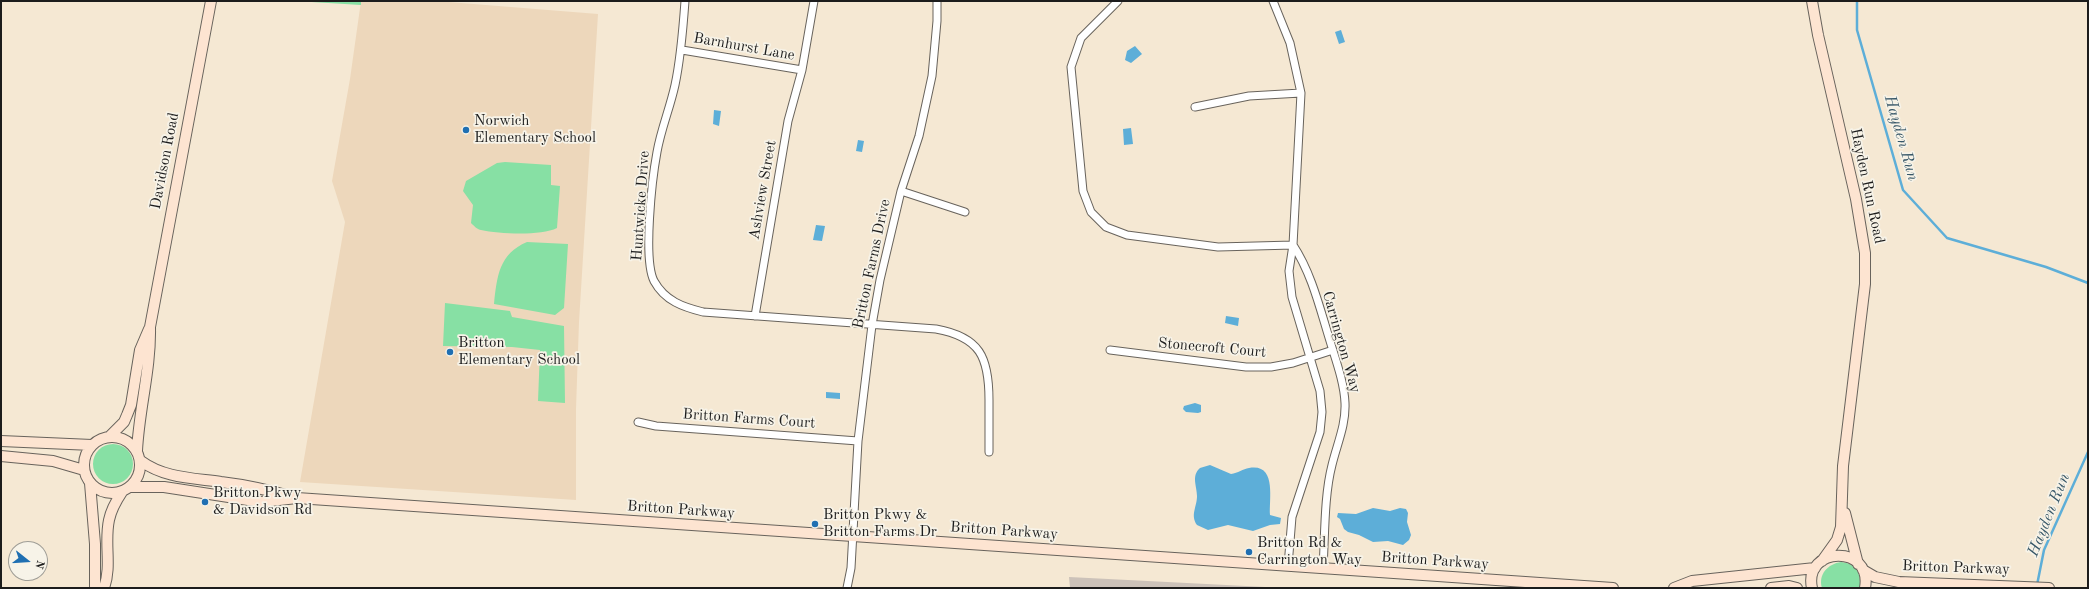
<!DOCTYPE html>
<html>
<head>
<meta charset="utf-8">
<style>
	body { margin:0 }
	#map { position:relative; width:2089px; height:589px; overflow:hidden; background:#f5e8d3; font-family:"Old Standard TT",serif }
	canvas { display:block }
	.frame { position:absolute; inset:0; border:2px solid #1c1c1c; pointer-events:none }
	.north { position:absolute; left:8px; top:541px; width:40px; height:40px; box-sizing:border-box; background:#f7f3e8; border:1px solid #9f9d96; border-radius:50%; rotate:107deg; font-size:11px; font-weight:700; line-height:16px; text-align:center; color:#1c1c1c }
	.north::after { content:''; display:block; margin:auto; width:14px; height:18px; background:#1f6fb2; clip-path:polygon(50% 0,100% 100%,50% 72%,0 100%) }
</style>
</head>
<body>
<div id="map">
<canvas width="2089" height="589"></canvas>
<div class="frame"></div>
<div class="north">N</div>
</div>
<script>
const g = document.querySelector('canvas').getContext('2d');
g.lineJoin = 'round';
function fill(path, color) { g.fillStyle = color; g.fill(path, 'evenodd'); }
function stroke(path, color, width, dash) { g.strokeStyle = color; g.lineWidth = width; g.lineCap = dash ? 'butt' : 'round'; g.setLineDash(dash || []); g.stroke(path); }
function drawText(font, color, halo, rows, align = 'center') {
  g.font = font + ' "Old Standard TT",serif'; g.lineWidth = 3.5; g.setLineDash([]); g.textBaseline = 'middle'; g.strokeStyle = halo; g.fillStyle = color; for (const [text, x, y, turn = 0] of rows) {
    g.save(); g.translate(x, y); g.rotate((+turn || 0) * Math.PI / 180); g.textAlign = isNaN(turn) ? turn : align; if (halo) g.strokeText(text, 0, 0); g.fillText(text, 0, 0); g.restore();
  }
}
const built = new Path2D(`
	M361,1H436L598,14L579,322L576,409V500L300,482L345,222L332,181L350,79Z`);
const industrial = new Path2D(`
	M1069,577L1285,588H1070Z`);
const green = new Path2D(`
	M295,1H361V5Z
	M505,162L551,165V185L560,186L557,228C541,236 500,234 481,230C478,230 474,226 471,223L473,205L463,191L466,181L497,163Z
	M527,242L568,244L564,308L555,315L494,304C497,276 499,254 527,242Z
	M445,303L510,311L512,317L564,326L565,403L538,401L540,350L512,347L443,346Z
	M93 464a20 20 0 1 1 40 0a20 20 0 1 1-40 0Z
	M1841,562C1857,564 1861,573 1860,588H1822C1818,574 1828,564 1841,562Z`);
const water = new Path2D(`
	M1341,30L1345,42L1339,44L1335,32Z
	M1135,46L1142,54L1131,63L1125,60L1127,51Z
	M714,110L721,111L719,126L713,124Z
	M1131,128L1133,144L1124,145L1123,129Z
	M858,140L864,141L862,152L856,151Z
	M816,225L825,226L822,241L813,240Z
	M1226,316L1239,318L1238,326L1225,323Z
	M826,392L840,393V399L826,398Z
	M1195,403L1201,405V412L1198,413L1186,412L1183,409L1184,406Z
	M1210,465L1231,474C1238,473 1243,469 1249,468C1277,463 1269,499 1270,515L1281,518L1280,524L1270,525L1253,531L1228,525L1208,530L1197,525C1190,515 1197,507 1197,496C1197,486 1191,476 1200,468Z
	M1373,508L1390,511L1400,508L1406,509L1408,513L1407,522L1411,535L1409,540L1403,545L1388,541L1373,542L1359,535L1348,532L1344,529L1340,519L1337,517L1338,513L1356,514Z`);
const stream = new Path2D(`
	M1857,1V30L1903,190L1947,238L2046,267L2088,283
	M2037,585L2044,550L2088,452`);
const street = new Path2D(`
	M685,1C683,29 681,57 675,85C670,108 661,129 657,152C652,179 643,259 654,281C665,301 683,307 703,312L936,329C980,337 989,357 989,400C989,417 989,435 989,452
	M1118,1L1081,38L1071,67L1083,191L1091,212L1106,227L1127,235L1218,247L1293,245
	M1273,1L1290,43L1301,93L1293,245L1289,271L1292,297L1320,391L1322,412L1320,432L1292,517L1288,566
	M682,50L802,70
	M1195,107L1249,96L1301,93
	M901,191L965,212
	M1293,245C1312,274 1320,309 1330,341C1336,361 1344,382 1345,403C1346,425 1337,444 1332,465C1324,496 1325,536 1323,568
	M755,316L788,121L802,70L814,1
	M1110,350L1246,367H1271L1293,363L1333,350
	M638,422L656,426L858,441
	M847,588L851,568L858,441L872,325L880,280L901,191L919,136L932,76L937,21V1`);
const secondary = new Path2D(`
	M1812,1L1818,35L1856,199L1865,253V284L1843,466L1841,527L1837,540L1822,561
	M84 465a28 28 0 1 1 56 0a28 28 0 1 1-56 0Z
	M109,437L124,422L127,415L131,405L140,350L149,329
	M1,441L92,445
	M137,451C139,409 151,369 150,327L211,1
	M1,456L53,461L84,470
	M141,461C164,478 193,478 221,482C246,485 269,490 293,497
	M90,483L95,544V588
	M131,487H164L261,502L297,498L1613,588
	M1845,513L1858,564
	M1863,570L1875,577L1899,582L2049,588
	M104,588C112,566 104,543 109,520C111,510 116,501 122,492
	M1674,588L1692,581L1815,568
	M1771,588L1789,586L1797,588
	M1812,588C1803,546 1873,544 1865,588`);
const markers = [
	[466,130,4,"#1f6fb2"],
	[450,352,4,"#1f6fb2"],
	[205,502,4,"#1f6fb2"],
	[815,524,4,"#1f6fb2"],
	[1249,552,4,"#1f6fb2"]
];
const streetNames = [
	["Barnhurst Lane",744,47,10],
	["Davidson Road",165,161,-79],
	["Hayden Run Road",1867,186,78],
	["Ashview Street",763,190,-80],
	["Huntwicke Drive",641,206,-86],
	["Britton Farms Drive",872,264,-78],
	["Carrington Way",1341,342,74],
	["Stonecroft Court",1212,348,5],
	["Britton Farms Court",749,419,4],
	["Britton Parkway",681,510,4],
	["Britton Parkway",1004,531,4],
	["Britton Parkway",1435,561,4],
	["Britton Parkway",1956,568,2]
];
const poiNames = [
	["Norwich",474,121],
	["Elementary School",474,138],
	["Britton",458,343],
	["Elementary School",458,360],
	["Britton Pkwy",213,493],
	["& Davidson Rd",213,510],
	["Britton Pkwy &",823,515],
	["Britton Farms Dr",823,532],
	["Britton Rd &",1257,543],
	["Carrington Way",1257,560]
];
const waterNames = [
	["Hayden Run",1901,138,74],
	["Hayden Run",2049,515,-68]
];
fill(built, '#edd7bb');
fill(industrial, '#ccc2b9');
fill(green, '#87e0a4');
fill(water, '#5daed8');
stroke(stream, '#5daed8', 2.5);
stroke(street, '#68635c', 9);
stroke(secondary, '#68635c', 12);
stroke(street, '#fff', 7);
stroke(secondary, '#fde4d1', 10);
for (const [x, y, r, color] of markers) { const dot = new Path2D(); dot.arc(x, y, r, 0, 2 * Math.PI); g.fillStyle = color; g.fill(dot); stroke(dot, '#f7f3e8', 1.5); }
drawText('15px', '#1c1c1c', '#f7f3e8', streetNames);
drawText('15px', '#1c1c1c', '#f7f3e8', poiNames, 'left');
drawText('italic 16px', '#365667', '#f7f3e8', waterNames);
</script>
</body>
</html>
